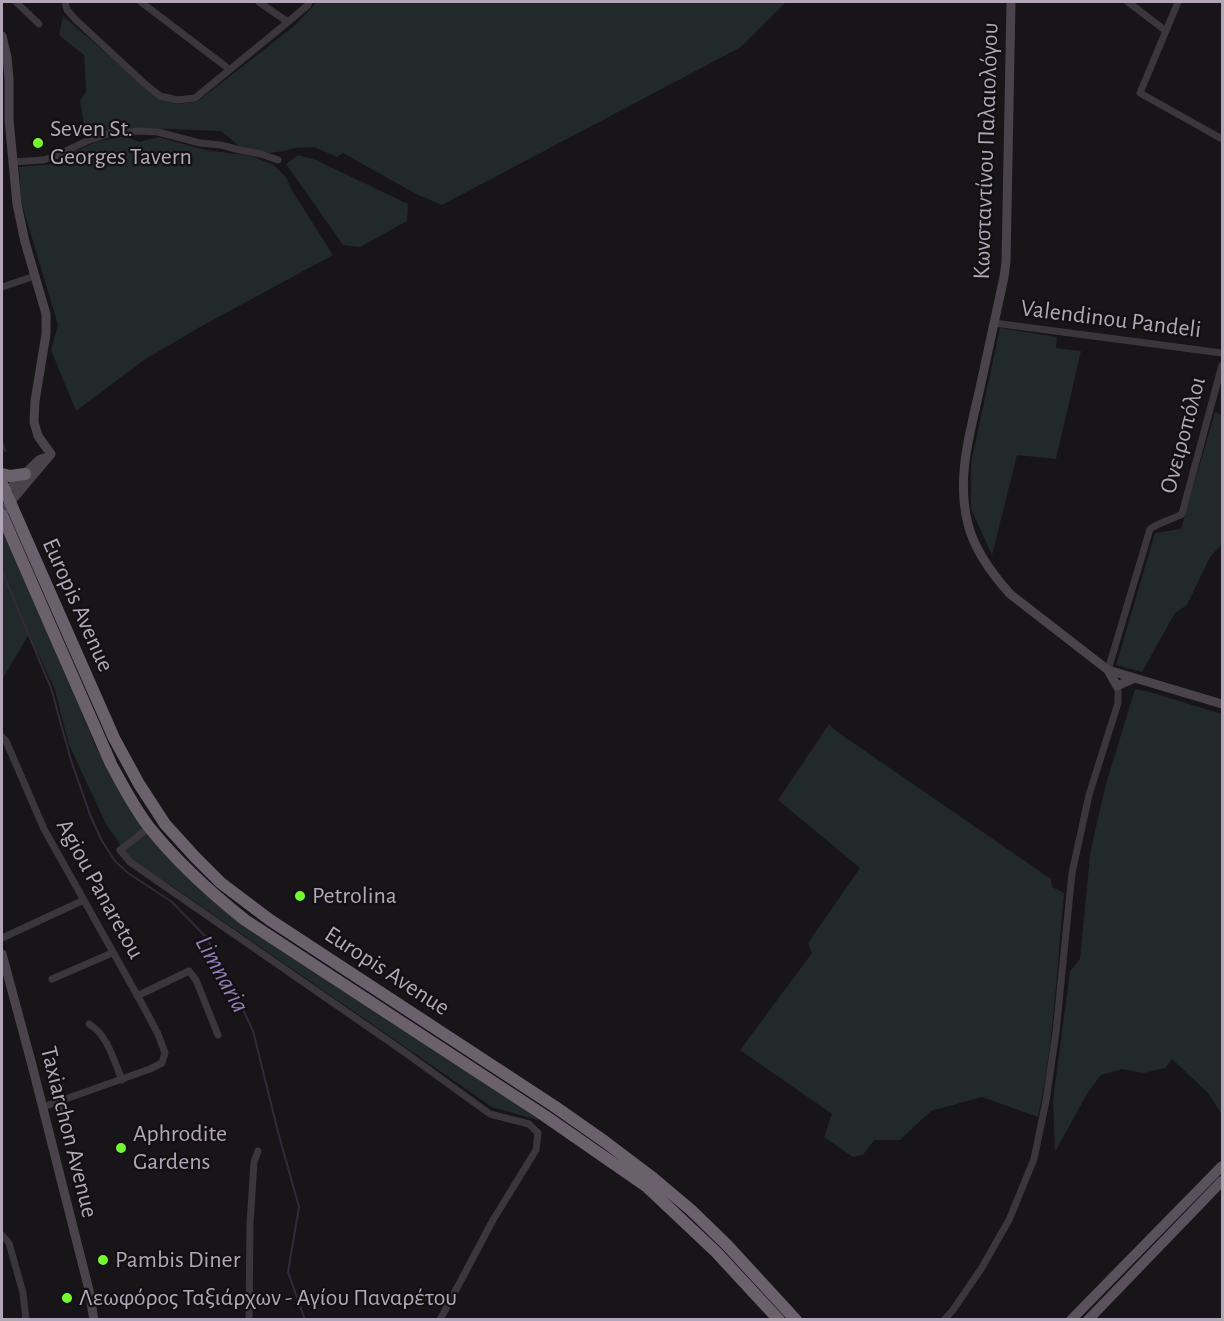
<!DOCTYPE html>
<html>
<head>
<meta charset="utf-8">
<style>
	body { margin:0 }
	#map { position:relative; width:1224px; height:1321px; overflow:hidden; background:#171517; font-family:"Alegreya Sans",sans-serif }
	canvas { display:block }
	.frame { position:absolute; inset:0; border:3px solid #b2a6b8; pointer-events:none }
</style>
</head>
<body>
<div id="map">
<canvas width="1224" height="1321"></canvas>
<div class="frame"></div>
</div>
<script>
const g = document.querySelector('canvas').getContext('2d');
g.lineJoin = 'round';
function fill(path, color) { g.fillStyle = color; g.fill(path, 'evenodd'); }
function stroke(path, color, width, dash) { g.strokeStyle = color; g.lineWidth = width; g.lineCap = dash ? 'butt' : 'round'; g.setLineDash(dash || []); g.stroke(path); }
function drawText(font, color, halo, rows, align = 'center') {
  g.font = font + ' "Alegreya Sans",sans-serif'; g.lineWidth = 4.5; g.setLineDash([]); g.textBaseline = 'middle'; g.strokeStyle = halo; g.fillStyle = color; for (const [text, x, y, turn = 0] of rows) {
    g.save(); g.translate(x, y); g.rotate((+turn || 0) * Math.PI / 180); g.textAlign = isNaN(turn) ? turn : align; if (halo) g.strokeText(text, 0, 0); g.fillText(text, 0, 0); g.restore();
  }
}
const green = new Path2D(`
	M317,2H786L741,47L442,205L416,194L343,153L337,157L314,147L294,148L284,151L269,153L240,147L221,131L142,128L109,130L86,137L80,101L86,91L84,55L59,35L63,16L158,98L178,104L198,101L293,27Z
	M125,136L139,142L158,137L206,150L251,156L274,165L286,177L293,192L333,255L200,327L144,360L76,411L51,350L58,325L21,201L19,167L55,164L69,154L96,142Z
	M298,155L316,160L408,204L407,221L360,247L343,245L286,164Z
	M1000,328L1057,337L1056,348L1081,351L1056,459L1017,455L992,555L971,509V463Z
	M1215,412L1222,415V544L1210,557L1187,605L1175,613L1142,672L1116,665L1155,533L1181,529Z
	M2,532L3,533L24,578L96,747L134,813L225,906L541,1121L492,1107L175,888L130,859L106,824L69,745L55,690L29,634L2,680Z
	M1135,689L1146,691L1222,714V1115L1208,1093L1172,1059L1165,1068L1144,1073L1122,1069L1101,1075L1088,1092L1055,1152L1053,1100L1070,971L1080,959L1090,855L1095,831L1106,784Z
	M829,724L836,731L1051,879L1052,887L1064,893C1057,967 1054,1044 1038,1117L982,1097L931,1111L900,1140H874L863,1155L853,1157L824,1137L832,1114L740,1050L812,953L808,943L860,868L778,800Z`);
const stream = new Path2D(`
	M2,441L5,451
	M2,571L51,688L71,760L90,815L102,841L115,861L128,873L172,902L206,937L231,984L253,1031L278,1132L299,1207L288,1272L305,1320`);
const street = new Path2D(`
	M16,2L39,24
	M65,2L67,10L76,20L145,84L160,96L177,100L195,98L288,22L308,5L309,2
	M141,2L229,69
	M259,2L288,22
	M1128,2L1166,31
	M1178,2L1140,93L1222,139
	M12,162L43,160L53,157L87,141L111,133L141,131L158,132L200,143L221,145L240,150L261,154L278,160
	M2,287L35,276
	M994,323L1222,353
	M1108,670L1150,529C1160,522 1171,520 1182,514L1222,365
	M2,737L6,741L44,829L141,1002L158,1034L165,1053L162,1063L150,1069L43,1107
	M150,827L120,850L130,862L403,1051L490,1114L529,1124L538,1133L536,1150L493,1220L440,1320
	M2,938L84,900
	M52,979L112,953
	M137,996L189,971L196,980L218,1035
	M89,1024C107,1034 114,1061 122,1080
	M62,1101L65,1119
	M2,1235L9,1243L23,1293L26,1320
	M249,1320L250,1224L254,1162L258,1151
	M944,1320L953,1310L981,1269L1009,1220L1034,1159L1046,1101L1056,1032L1072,873L1089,795L1118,703V692L1117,686`);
const secondary = new Path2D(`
	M1011,2L1006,262L1004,277C996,314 988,351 980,388C970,433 956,478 968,524C974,549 993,575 1010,594L1108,670L1117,686L1135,678
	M2,36L7,57L9,78V120L17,204L25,242L46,314V334L35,401L34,422L38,436L51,454
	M3,495L39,460L44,458
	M2,512L51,454
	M1108,670L1222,704
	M2,954L32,1065L89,1290L94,1320`);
const primary = new Path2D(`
	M1071,1320L1222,1166
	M1088,1320L1222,1181`);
const highway = new Path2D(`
	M2,474L10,476L25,474
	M2,484L114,738L139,784L165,824L195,857L221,883L270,920L554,1106L604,1141L653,1178L691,1210L727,1245L796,1320
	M2,515L111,764C123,786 134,808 149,827C177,862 211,893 245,920L545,1116L646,1186L716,1252L779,1320`);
const markers = [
	[38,143,6,"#71fe26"],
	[300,896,6,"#71fe26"],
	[121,1148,6,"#71fe26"],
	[103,1260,6,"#71fe26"],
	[67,1298,6,"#71fe26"]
];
const poiNames = [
	["Seven St.",50,129],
	["Georges Tavern",50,157],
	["Petrolina",312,896],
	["Aphrodite",133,1134],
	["Gardens",133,1162],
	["Pambis Diner",115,1260],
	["Λεωφόρος Ταξιάρχων - Αγίου Παναρέτου",79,1298]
];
const streetNames = [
	["Κωνσταντίνου Παλαιολόγου",986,151,-88],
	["Valendinou Pandeli",1111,319,7],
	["Ονειροπόλοι",1183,435,-75],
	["Europis Avenue",78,605,66],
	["Agiou Panaretou",100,889,61],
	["Europis Avenue",387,971,33],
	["Taxiarchon Avenue",69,1132,76]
];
const waterNames = [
	["Limnaria",222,974,61]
];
fill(green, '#21292a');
stroke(stream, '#322a3c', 2);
stroke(street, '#3b363c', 7);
stroke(secondary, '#4a434c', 9);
stroke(primary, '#59515b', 10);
stroke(highway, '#6a616d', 12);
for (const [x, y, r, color] of markers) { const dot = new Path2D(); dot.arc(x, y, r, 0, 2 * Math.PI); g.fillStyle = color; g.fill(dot); stroke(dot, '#121012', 2); }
drawText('24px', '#b2a6b8', '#121012', poiNames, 'left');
drawText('24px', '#b2a6b8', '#121012', streetNames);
drawText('italic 26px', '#957ab5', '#121012', waterNames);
</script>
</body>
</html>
